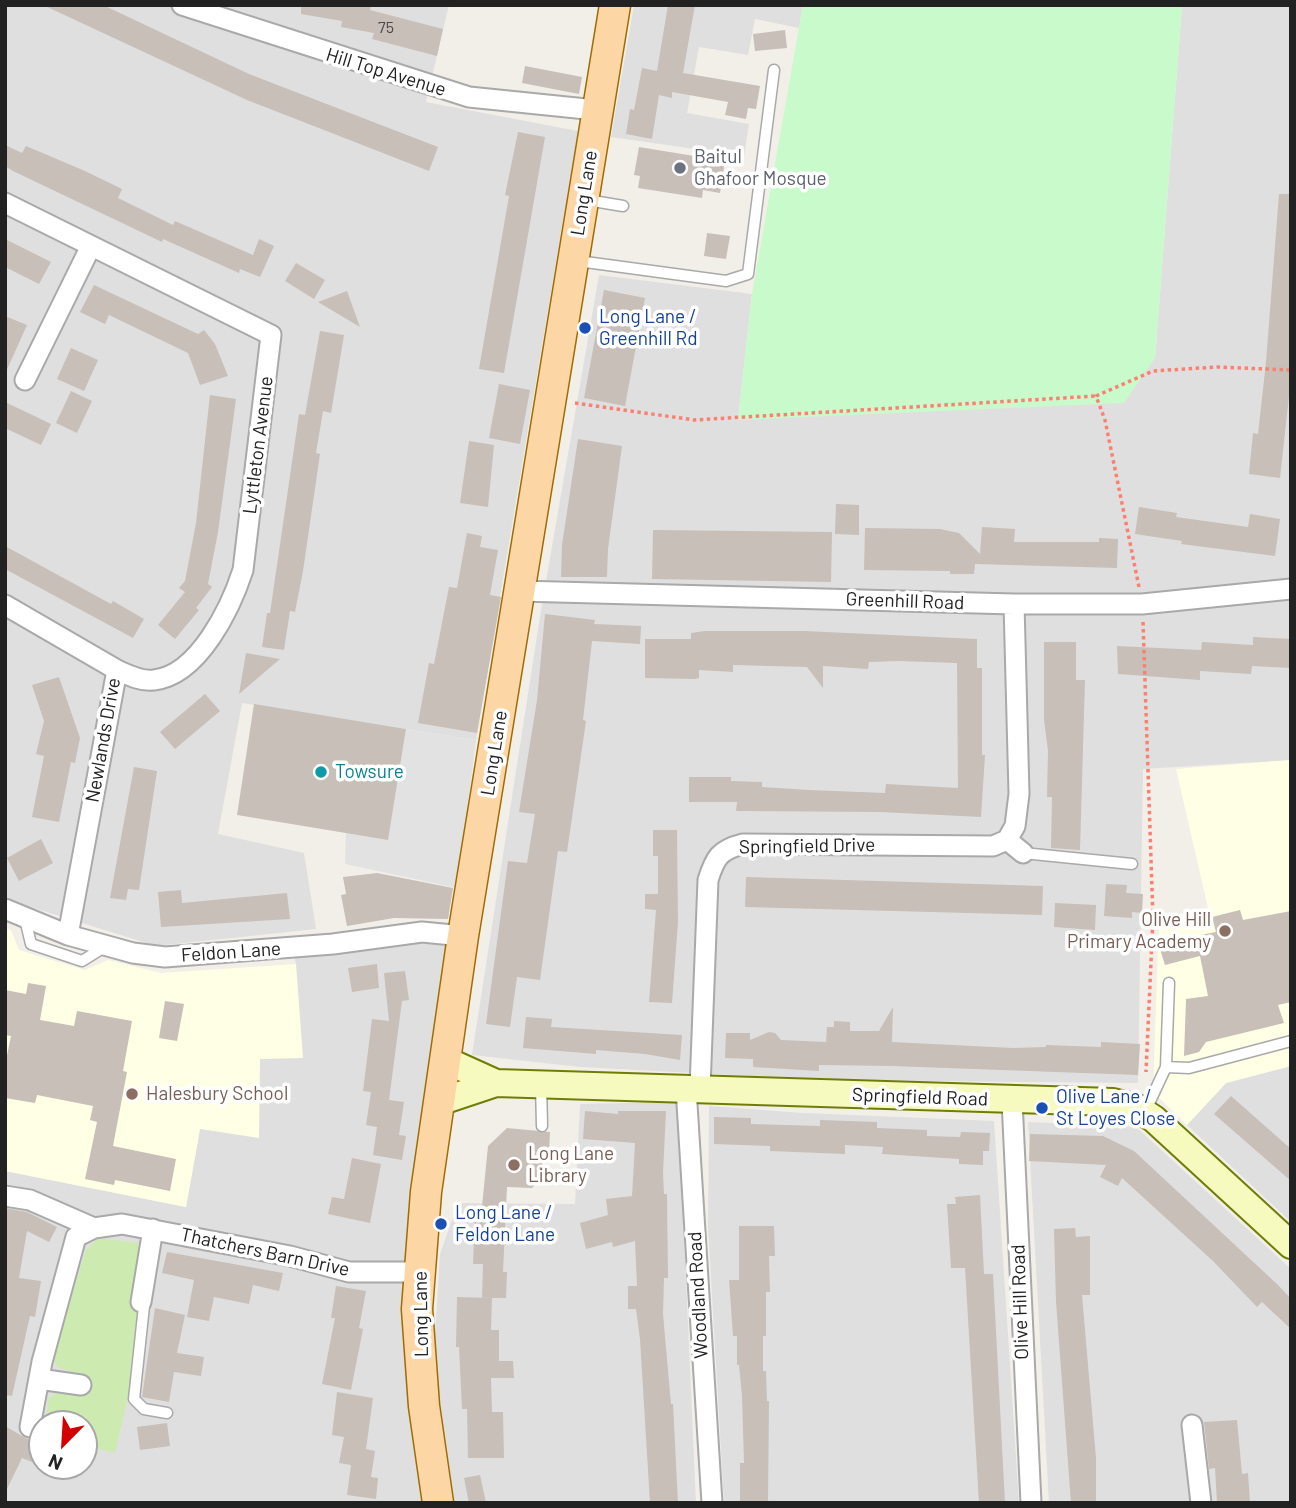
<!DOCTYPE html>
<html>
<head>
<meta charset="utf-8">
<style>
	body { margin:0 }
	#map { position:relative; width:1296px; height:1508px; overflow:hidden; background:#f2efe9; font-family:Barlow,sans-serif }
	canvas { display:block }
	.frame { position:absolute; inset:0; border:7px solid #222; pointer-events:none }
	.north { position:absolute; left:28px; top:1410px; width:70px; height:70px; box-sizing:border-box; background:#fff; border:2px solid #a7a7a7; border-radius:50%; rotate:204deg; font-size:19px; font-weight:700; line-height:28px; text-align:center; color:#222 }
	.north::after { content:''; display:block; margin:auto; width:24px; height:32px; background:#d40000; clip-path:polygon(50% 0,100% 100%,50% 72%,0 100%) }
</style>
</head>
<body>
<div id="map">
<canvas width="1296" height="1508"></canvas>
<div class="frame"></div>
<div class="north">N</div>
</div>
<script>
const g = document.querySelector('canvas').getContext('2d');
g.lineJoin = 'round';
function fill(path, color) { g.fillStyle = color; g.fill(path, 'evenodd'); }
function stroke(path, color, width, dash) { g.strokeStyle = color; g.lineWidth = width; g.lineCap = dash ? 'butt' : 'round'; g.setLineDash(dash || []); g.stroke(path); }
function drawText(font, color, halo, rows, align = 'center') {
  g.font = font + ' Barlow,sans-serif'; g.lineWidth = 7; g.setLineDash([]); g.textBaseline = 'middle'; g.strokeStyle = halo; g.fillStyle = color; for (const [text, x, y, turn = 0] of rows) {
    g.save(); g.translate(x, y); g.rotate((+turn || 0) * Math.PI / 180); g.textAlign = isNaN(turn) ? turn : align; if (halo) g.strokeText(text, 0, 0); g.fillText(text, 0, 0); g.restore();
  }
}
const residential = new Path2D(`
	M5,5H449L426,102L578,131L476,740L242,703L218,834L304,853L316,929L156,946L21,904L5,896Z
	M634,5H803L799,28L755,19L748,55L699,47L687,113L749,124L744,156L611,137Z
	M1182,5H1291V760L1143,769L1138,1083L825,1080L580,1067L472,1055L541,610L599,275L752,294L738,419L1155,358Z
	M463,936L445,1060L425,1401L436,1320L440,1254L458,1203L575,1204L580,1104L678,1102L696,1503H5V1171L186,1207L200,1129L260,1059L296,964L292,947ZM42,1424H84V1466H42Z
	M1291,1066V1222L1187,1125L1226,1083Z
	M709,1106L803,1113L994,1121L1019,1503H724L708,1226Z
	M1028,1122L1136,1127L1291,1269V1503H1049Z`);
const education = new Path2D(`
	M1291,760V1066L1226,1083L1187,1125L1153,1092L1159,919L1208,908L1176,769Z
	M5,928L11,930L19,950L85,970L108,960L161,973L296,964L303,1058L260,1059L259,1138L200,1129L186,1207L5,1171Z`);
const grass = new Path2D(`
	M98,1238L139,1243L133,1308L148,1311L115,1453L84,1445V1424H45L49,1398L57,1392L83,1395L88,1377L57,1367L53,1355L86,1250Z`);
const park = new Path2D(`
	M803,5H1182L1155,358L1124,403L738,420L752,294Z`);
const parking = new Path2D(`
	M406,729L476,740L457,888L345,864L346,833L388,839Z`);
const building = new Path2D(`
	M43,5H103L249,74L438,147L429,171L247,100Z
	M301,5H371L370,10L443,29L437,56L372,39L374,33L341,27L342,21L301,14Z
	M668,5H695L683,73L760,86L756,109L748,108L746,119L725,115L728,102L672,92V98L659,95L652,139L626,134L630,109L634,110L642,68L657,71Z
	M785,30L787,48L755,51L753,34Z
	M525,66L582,77L579,94L522,83Z
	M518,132L545,137L504,373L479,369L509,196L505,195Z
	M5,145L22,153L26,146L85,171L122,189L118,198L173,225L175,221L253,255L259,239L274,246L260,277L240,269L239,273L163,239L162,242L13,171L5,166Z
	M639,147L725,161L720,193L703,190L702,198L638,188L640,176L634,175Z
	M1279,194H1291V378L1280,478L1249,474L1253,433L1258,434L1266,362Z
	M707,233L730,236L726,259L704,256Z
	M5,239L51,262L39,284L5,267Z
	M296,263L325,280L314,299L285,281Z
	M94,285L198,334L204,330L215,344L228,376L200,385L188,353L109,315L105,324L80,312Z
	M604,290L645,298L625,406L584,398Z
	M347,291L360,327L318,302Z
	M5,316L27,325L5,374Z
	M320,331L344,335L331,413L323,411L316,453L320,454L303,571L295,612L290,611L284,650L262,647L267,613H270L299,414L305,415Z
	M71,348L98,360L84,391L57,379Z
	M499,384L530,390L520,444L489,438Z
	M71,391L92,401L77,433L56,423Z
	M210,395L236,399L218,532L208,584L212,587L196,608L199,610L175,639L158,625L185,592L179,588L185,581L196,523Z
	M5,402L51,424L41,445L5,428Z
	M578,439L622,446L608,549L607,577H561L562,545Z
	M469,441L494,445L488,507L460,503Z
	M836,504L859,505V535L835,534Z
	M1139,507L1177,513L1176,517L1248,527L1250,514L1280,519L1275,556L1181,544L1182,541L1135,534Z
	M982,527L1015,529L1014,542H1099V538L1118,539L1117,568L975,564L974,574H950V571L864,570L865,528L940,529L959,533L980,554Z
	M653,530L832,532L831,582L652,579Z
	M467,533L482,536L480,547L498,550L490,595L501,597L477,733L418,723L429,663L434,664L449,587L457,588Z
	M5,546L111,604L113,601L144,619L133,638L5,569Z
	M545,614L595,620L594,624L641,626L640,644L592,641L583,720L586,721L567,852L558,851L540,980L517,977L510,1027L486,1024L508,861L527,863L535,814L519,812L537,700Z
	M705,631H804L977,639V668H982V755H985L981,817L880,812L736,811L737,802H689V777H731V781L762,782V787L809,790L885,793L886,784L958,788L957,663L899,661L869,662L868,669L823,666V688L807,667L733,665V672L699,670V678L695,679L645,678V639H691V633Z
	M1253,637L1291,639V668L1252,666L1251,674L1200,671V680L1118,674L1117,646L1201,650L1202,642L1253,645Z
	M1044,642H1076V680H1085L1080,850L1051,848L1052,797H1047L1048,751L1044,720Z
	M246,653L280,659L239,694Z
	M59,677L80,738L75,763L71,762L59,822L32,817L44,756L36,754L44,721L32,685Z
	M205,694L220,711L175,749L160,732Z
	M254,704L406,729L388,840L237,815Z
	M134,767L157,771L139,890L128,889L126,900L110,898Z
	M653,830H677L678,922L672,1003L649,1002L656,910L645,909V894H658V856H653Z
	M41,839L53,863L19,881L7,858Z
	M377,873L453,888L448,919L394,918L347,926L341,895L346,894L343,877Z
	M746,877L1043,886L1042,915L745,907Z
	M1106,884L1127,885L1126,893L1143,894L1142,913L1132,912V918L1104,916Z
	M181,890L182,903L287,893L290,919L161,927L158,892Z
	M1055,903L1096,905L1095,930L1054,927Z
	M1240,910L1243,920L1291,911V1002L1278,1005L1284,1023L1206,1042L1199,1052L1184,1056L1186,999L1208,996L1200,956L1165,965L1158,943L1216,932L1212,917Z
	M377,964L379,988L352,992L348,968Z
	M405,971L409,1000L402,1001L389,1100L404,1102L399,1135L406,1136L402,1160L373,1155L377,1127L366,1125L371,1092L363,1091L372,1019L389,1021L384,973Z
	M28,983L46,986L40,1020L74,1026L77,1011L132,1021L123,1071L127,1072L113,1146L176,1159L170,1191L115,1180L114,1185L85,1179L97,1122L90,1120L93,1106L37,1095L35,1103L5,1098V1065L11,1036L5,1035V990L26,994Z
	M165,1001L184,1004L177,1041L159,1038Z
	M893,1007L892,1042L1013,1048L1046,1047V1045L1101,1047V1042L1140,1044L1138,1075L892,1066L819,1065V1071L753,1067V1059L725,1058L726,1033H750V1040L769,1032L775,1033L781,1040L826,1042L827,1027H834V1021L850,1022V1031H879Z
	M526,1017L552,1019L551,1027L682,1035L680,1060L645,1054L596,1050V1054L523,1048Z
	M1231,1096L1291,1149V1181L1214,1114Z
	M585,1111L618,1114V1111H666L663,1173L664,1194H667L668,1278H664L663,1314L671,1404H673L678,1503H650L640,1339L636,1309H628V1286H637L635,1241L613,1247L612,1242L586,1249L580,1223L608,1215L606,1199L632,1196L635,1143L583,1139Z
	M714,1117L751,1118V1124L820,1126V1120L877,1122V1128L927,1130V1136L960,1137L961,1132L990,1133L989,1151H983V1165L959,1164V1159L882,1154L883,1147L845,1145V1154L770,1151V1146L714,1144Z
	M507,1128L550,1132L549,1153L543,1152L542,1177L532,1188L507,1187L503,1272H507L506,1298H482L483,1264H473L475,1216H481L488,1146Z
	M1030,1134L1103,1136L1134,1151L1278,1285L1291,1299V1329L1262,1302L1257,1307L1213,1261L1122,1178L1118,1186L1100,1177L1106,1165L1029,1161Z
	M352,1158L381,1164L370,1223L328,1214L332,1197L344,1199Z
	M980,1195L984,1274H993L1005,1503H979L965,1268H951L947,1204H956L955,1197Z
	M5,1208L27,1212L57,1227L49,1242L27,1231L19,1278L41,1281L35,1317L30,1316L12,1396L5,1395Z
	M739,1226H774L775,1256H769L770,1292H766V1336H763V1371H766L767,1401H769L768,1502H740V1463H744L742,1396L739,1365H737V1336H733L729,1280H739Z
	M1075,1228L1076,1237L1090,1236V1295H1082L1096,1458V1503H1071L1056,1302L1054,1229Z
	M167,1252L283,1273L279,1291L253,1285L249,1304L214,1297L209,1321L187,1317L194,1280L162,1273Z
	M336,1286L366,1291L359,1328L363,1329L351,1390L322,1384L335,1318H331Z
	M457,1297L492,1298L491,1330H499V1361H513L514,1378H491L492,1412H503L504,1458H468L467,1409H462L459,1347H456Z
	M155,1308L185,1315L177,1353L204,1357L201,1376L174,1372L169,1402L142,1397Z
	M337,1392L373,1398L366,1449L375,1451L371,1477L378,1478L376,1499L347,1495L351,1465L339,1463L344,1437L332,1435Z
	M1237,1420L1242,1474L1248,1473L1250,1503H1217L1215,1468L1209,1469L1204,1422Z
	M167,1423L170,1446L140,1450L137,1427Z
	M5,1426L27,1439L42,1441V1466L22,1458L5,1493Z
	M480,1475L486,1503H469L464,1478Z`);
const path = new Path2D(`
	M575,403L694,420L1096,396
	M1139,587L1105,420L1096,396L1153,371L1217,367L1291,370
	M1143,622L1153,918L1146,1072`);
const lane = new Path2D(`
	M587,200L623,206
	M578,261L726,281L748,274L774,70
	M1023,853L1132,864
	M25,919L31,944L82,961L106,946
	M1166,1067L1189,1068L1291,1041
	M541,1084L542,1126
	M1145,1112L1166,1067L1169,983
	M141,1302L144,1306L134,1399L144,1409L167,1413`);
const street = new Path2D(`
	M182,5L469,97L596,110
	M5,203L271,335L243,570C231,607 199,675 154,680C142,682 128,675 117,670
	M25,380L91,246
	M519,591L1014,604H1142L1291,589
	M1014,604L1019,794L1015,826L1007,840L1023,853
	M5,605L117,670L68,935
	M5,909L68,935L133,953L165,957L333,944L422,932L463,936
	M686,1088L712,1503
	M700,1088L708,880C715,858 719,850 743,844L993,846L1007,840
	M1012,1100L1031,1503
	M5,1196L30,1200L94,1228
	M141,1302L153,1229
	M39,1379L81,1385
	M1192,1425L1201,1503
	M30,1427L42,1362L76,1237L94,1228L122,1224L290,1256L349,1272H419`);
const secondary = new Path2D(`
	M445,1060L496,1083
	M439,1102L496,1083L1113,1102L1137,1108L1154,1119L1291,1245`);
const primary = new Path2D(`
	M438,1503L424,1406L417,1309L426,1192L463,936L615,5`);
const markers = [
	[680,168,7,"#6b7280"],
	[585,328,7,"#1a4fb4"],
	[321,772,7,"#0f9aa8"],
	[1225,931,7,"#8d6e63"],
	[132,1094,7,"#8d6e63"],
	[1042,1108,7,"#1a4fb4"],
	[514,1165,7,"#8d6e63"],
	[441,1224,7,"#1a4fb4"]
];
const numberNames = [
	["75",386,28]
];
const streetNames = [
	["Hill Top Avenue",386,72,17],
	["Long Lane",584,193,-81],
	["Lyttleton Avenue",258,445,-83],
	["Greenhill Road",905,601,2],
	["Newlands Drive",103,740,-80],
	["Long Lane",494,753,-81],
	["Springfield Drive",807,846,-1],
	["Feldon Lane",231,952,-4],
	["Springfield Road",920,1097,2],
	["Thatchers Barn Drive",265,1252,12],
	["Woodland Road",698,1295,-93],
	["Olive Hill Road",1020,1302,-92],
	["Long Lane",421,1314,-91]
];
const worshipNames = [
	["Baitul",694,157],
	["Ghafoor Mosque",694,179]
];
const transitNames = [
	["Long Lane /",599,317],
	["Greenhill Rd",599,339],
	["Olive Lane /",1056,1097],
	["St Loyes Close",1056,1119],
	["Long Lane /",455,1213],
	["Feldon Lane",455,1235]
];
const cultureNames = [
	["Towsure",335,772]
];
const educationNames = [
	["Olive Hill",1211,920,"right"],
	["Primary Academy",1211,942,"right"],
	["Halesbury School",146,1094],
	["Long Lane",528,1154],
	["Library",528,1176]
];
fill(residential, '#e0dfdf');
fill(education, '#ffffe5');
fill(grass, '#cdebb0');
fill(park, '#c8facc');
fill(parking, '#e2e2e2');
fill(building, '#c7bfb8');
stroke(lane, '#a9a9a9', 13);
stroke(street, '#a9a9a9', 23);
stroke(secondary, '#707d05', 30);
stroke(primary, '#a06b00', 33);
stroke(path, '#fa8072', 3.5, [3.5, 3.5]);
stroke(lane, '#fff', 10);
stroke(street, '#fff', 19);
stroke(secondary, '#f7fabf', 26);
stroke(primary, '#fcd6a4', 30);
for (const [x, y, r, color] of markers) { const dot = new Path2D(); dot.arc(x, y, r, 0, 2 * Math.PI); g.fillStyle = color; g.fill(dot); stroke(dot, '#fff', 2.5); }
drawText('16px', '#4b4948', null, numberNames);
drawText('19px', '#222', '#fff', streetNames);
drawText('19px', '#5b616d', '#fff', worshipNames, 'left');
drawText('19px', '#164399', '#fff', transitNames, 'left');
drawText('19px', '#0d838f', '#fff', cultureNames, 'left');
drawText('19px', '#785e54', '#fff', educationNames, 'left');
</script>
</body>
</html>
